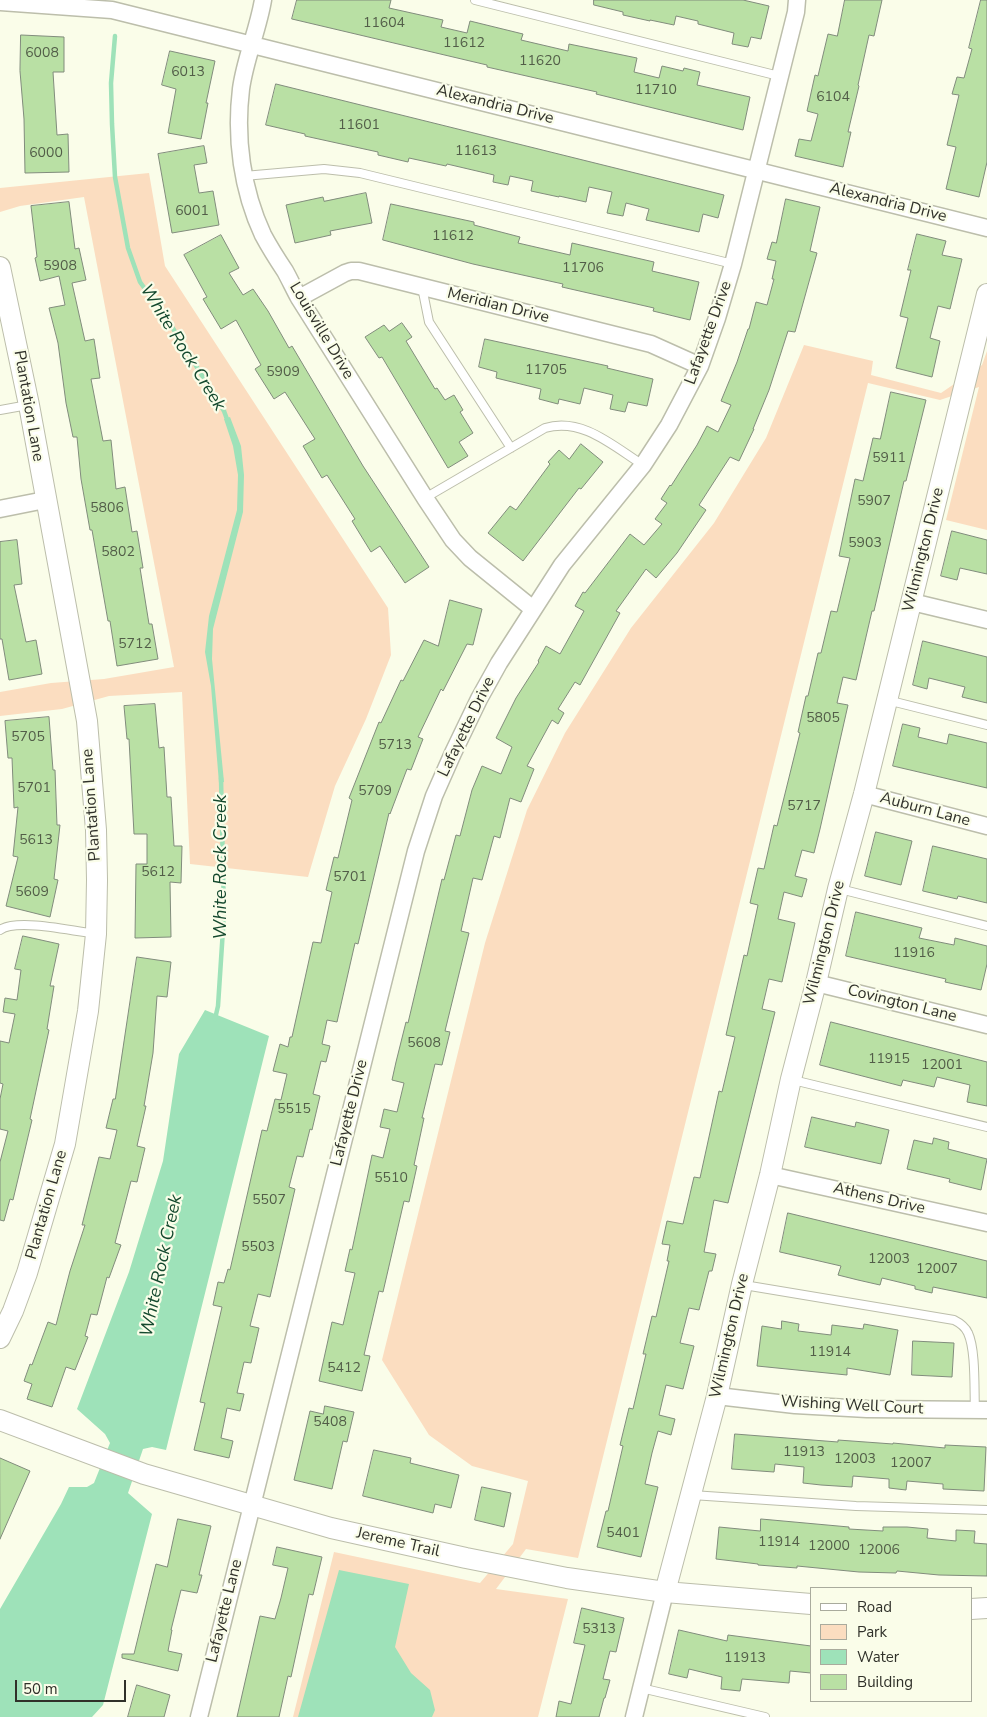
<!DOCTYPE html>
<html>
<head>
<meta charset="utf-8">
<style>
	body { margin:0 }
	#map { position:relative; width:987px; height:1717px; overflow:hidden; background:#fafde9; font-family:"Nunito Sans",sans-serif }
	canvas { display:block }
	.legend { position:absolute; left:810px; top:1587px; width:162px; height:115px; box-sizing:border-box; background:#fafde9; border:1px solid #a9ab9d; margin:0; padding:6px 9px; list-style:none; font-size:15px; color:#30312a }
	.legend li { display:flex; align-items:center; gap:10px; height:25px }
	.legend b { width:25px; border:1px solid #a9ab9d }
	.scale { position:absolute; left:15px; top:1680px; width:111px; height:22px; box-sizing:border-box; border:2px solid #30312a; border-top:0; padding-left:6px; font-size:15px; line-height:18px; white-space:nowrap; color:#30312a; -webkit-text-stroke:4px #fafde9; paint-order:stroke }
</style>
</head>
<body>
<div id="map">
<canvas width="987" height="1717"></canvas>
<ul class="legend">
<li><b style="height:6px;background:#fff"></b>Road</li>
<li><b style="height:14px;background:#fbddc0"></b>Park</li>
<li><b style="height:14px;background:#9ee2b9"></b>Water</li>
<li><b style="height:14px;background:#b9e0a4"></b>Building</li>
</ul>
<div class="scale">50 m</div>
</div>
<script>
const g = document.querySelector('canvas').getContext('2d');
g.lineJoin = 'round';
function fill(path, color) { g.fillStyle = color; g.fill(path, 'evenodd'); }
function stroke(path, color, width, dash) { g.strokeStyle = color; g.lineWidth = width; g.lineCap = dash ? 'butt' : 'round'; g.setLineDash(dash || []); g.stroke(path); }
function drawText(font, color, halo, rows, align = 'center') {
  g.font = font + ' "Nunito Sans",sans-serif'; g.lineWidth = 4.5; g.setLineDash([]); g.textBaseline = 'middle'; g.strokeStyle = halo; g.fillStyle = color; for (const [text, x, y, turn = 0] of rows) {
    g.save(); g.translate(x, y); g.rotate((+turn || 0) * Math.PI / 180); g.textAlign = isNaN(turn) ? turn : align; if (halo) g.strokeText(text, 0, 0); g.fillText(text, 0, 0); g.restore();
  }
}
const green = new Path2D(`
	M149,173L165,266L388,608L391,655L366,719L335,786L308,877L190,864L182,692L109,696L62,709L0,716V692L51,683L104,679L174,667L84,197L20,206L0,212V188Z
	M804,345L873,361L871,375L941,393L982,365L987,351V530L946,520L979,387L940,400L868,383L578,1558L526,1549L496,1589L568,1599L538,1717H293L334,1552L480,1583L513,1544L528,1481L472,1466L429,1435L382,1360L485,943L527,810L565,733L631,628L714,523L766,438Z`);
const water = new Path2D(`
	M230,417L241,446L244,475L243,512L213,629L212,659L224,782L219,783L211,686L205,652L209,616L237,510L238,475L233,446L224,419Z
	M205,1010L269,1036L166,1450L152,1447L143,1449L128,1493L152,1514L103,1705L92,1717H0V1609L61,1504L69,1487H87L94,1483L110,1443L105,1434L77,1409L129,1272L163,1161L179,1054Z
	M339,1570L409,1584L395,1647L411,1673L430,1690L435,1710L432,1717H298Z`);
const stream = new Path2D(`
	M115,36L111,83L112,124L115,177L128,248L140,282L169,322L224,411L228,422
	M215,1019L218,1006L224,914L221,778`);
const building = new Path2D(`
	M297,0H391L389,8L443,20L441,27L467,33L470,21L523,34L521,40L568,51L569,44L637,58L634,72L659,78L662,66L683,71L684,68L700,72L697,85L750,97L743,130L596,94L597,92L487,67V65L292,19Z
	M594,0H743L769,6L761,39L751,37L748,47L732,44L734,33L698,24V21L676,16L674,25L650,20V21L623,15V12L594,5Z
	M845,0H882L874,36L869,35L858,85L859,86L848,132H851L843,167L795,156L799,139L811,141L818,114L807,111L815,75L818,76L828,34L837,36Z
	M981,0H987V162L979,197L946,189L956,147L947,145L959,95L952,94L957,77L964,78L972,49L969,48Z
	M21,35L64,37V72H53L57,135L68,134L69,172L25,173L24,119L20,71Z
	M170,51L215,61L206,103H208L201,139L168,133L176,89L162,85Z
	M276,84L724,195L718,218L703,214L699,232L646,220L649,209L626,203L623,216L607,213L612,192L589,187L586,202L559,196V197L531,191L533,181L510,176L508,185L493,182L494,175L447,164L446,166L409,158L408,162L378,155V152L305,136V134L266,125Z
	M204,146L207,163L194,165L199,193L213,191L219,225L172,233L158,154Z
	M366,193L372,223L330,231L331,235L295,243L286,205L323,197L324,201Z
	M786,199L820,207L810,251L817,253L795,332L788,331L769,390L753,429H754L739,461L730,457L699,505L706,510L677,553L656,578L646,569L616,611L620,613L580,685L575,682L558,709L564,713L558,724L552,720L527,766L534,769L521,802L510,798L500,838L494,836L482,880L473,878L461,931L469,933L445,1031L450,1032L442,1065L435,1064L422,1118H424L414,1165L417,1166L409,1202L404,1201L383,1292L379,1291L364,1355L370,1356L362,1391L319,1381L332,1322L343,1325L355,1273L345,1271L350,1249L352,1250L372,1155L383,1158L390,1129L380,1127L384,1109L397,1112L404,1083L392,1080L396,1062L406,1022L408,1023L442,879L444,880L456,835L460,836L472,790L482,766L501,774L512,747L496,738L516,698L539,662L538,661L546,646L560,654L584,611L575,606L583,592L585,593L630,534L644,545L662,524L655,519L667,503L661,499L670,485L671,486L697,445L707,426L718,432L731,405L721,401L737,362L748,329H749L756,302L767,305L774,279H772L776,261L767,259L772,242L776,243Z
	M69,202L75,249L79,248L86,280L72,283L85,341L94,339L100,378L91,379L103,441L111,440L116,489L125,487L132,532L137,531L143,568H140L149,624H152L158,659L117,666L110,621H108L92,530H90L81,479L77,437H73L66,403L58,343L49,308L65,305L59,276L40,281L35,258L37,257L31,206Z
	M391,204L474,222V225L520,237L518,243L570,255L572,243L654,262L652,271L699,282L690,320L653,311L654,308L562,287L563,284L473,264L383,240Z
	M917,234L946,241L942,255L962,259L950,309L938,306L930,338L940,341L932,377L896,368L908,318L900,316L911,270H908Z
	M221,235L239,268L229,273L243,295L253,289L268,311L289,348L292,346L363,466L429,567L405,583L380,546L371,552L352,521L355,519L327,475L322,478L303,446L315,439L285,392L274,399L255,369L261,365L236,320L221,329L203,299L207,297L184,255Z
	M402,323L412,337L406,341L435,389L437,388L445,400L454,395L463,410L460,412L473,433L459,442L468,456L448,468L382,357L379,358L365,337L384,325L389,331Z
	M485,339L608,366L607,368L653,379L647,406L628,402L625,412L610,409L613,395L584,388L580,404L559,399L558,404L539,399L541,389L496,378L497,372L479,367Z
	M891,392L926,400L906,481H904L874,611H872L856,680L843,677L837,703L848,705L820,829L814,853L802,850L795,876L807,879L802,897L784,892L778,919L795,923L782,982L769,979L762,1009L775,1012L728,1203L714,1200L704,1252L716,1254L712,1271H709L699,1310L689,1308L680,1343L694,1346L683,1389L666,1385L659,1415L675,1419L671,1435L658,1431L652,1453L645,1484L658,1487L641,1557L597,1547L606,1511H608L623,1446L620,1445L629,1408L633,1409L646,1354H643L652,1316L656,1317L669,1261H667L670,1245L662,1244L667,1221L683,1224L694,1177L700,1178L719,1091L722,1092L735,1037L726,1035L744,955L747,956L758,905L750,903L758,868L764,869L774,825L777,826L800,733L798,732L806,696H808L818,653H821L831,611L837,612L850,558L839,556L855,479L863,481L873,438L880,439Z
	M581,444L603,462L581,489L579,488L523,561L488,533L510,506L516,510L550,464L548,462L559,450L569,459Z
	M952,531L987,540V574L960,568L957,580L941,576Z
	M17,540L22,584L14,585L26,642L36,640L42,674L9,680L2,639H0V542Z
	M450,600L482,609L473,645L467,644L443,691L441,689L418,737L423,739L411,770L407,769L390,814L389,813L358,944L355,943L337,1022L327,1020L322,1044L330,1046L326,1062L321,1061L313,1094L320,1096L312,1130L310,1129L303,1157L297,1156L289,1187L295,1189L270,1297L258,1294L250,1326L259,1328L251,1363L244,1362L237,1393L244,1394L240,1411L227,1408L221,1438L233,1441L229,1458L194,1450L205,1403L200,1402L222,1307L213,1305L218,1282L224,1283L228,1269L230,1270L262,1130L267,1131L275,1099L281,1100L287,1074L273,1071L280,1044L288,1047L290,1037H292L313,942L321,943L332,892L326,890L334,857L338,858L352,800L349,798L379,722L381,723L401,680L403,681L424,640L438,646Z
	M923,641L987,657V703L962,697L965,687L929,678L927,689L913,685Z
	M155,704L159,748L164,747L167,797H171L174,846H182L181,883L170,882L171,937L135,938L136,864H147V834H134L129,739H127L124,706Z
	M49,717L53,770H55L57,825H60L54,879L58,880L50,917L6,906L18,857L13,856L18,807L14,808L12,758H8L5,721Z
	M903,724L920,728L918,737L947,744L949,734L987,743V788L893,766Z
	M876,832L912,841L901,885L865,876Z
	M933,846L987,859V903L958,896L957,899L923,891Z
	M856,912L922,928L919,938L954,945L955,938L987,946V964L981,990L945,982L946,979L846,956Z
	M23,936L59,944L50,986H54L47,1029L49,1030L30,1119L32,1120L13,1200L10,1199L4,1221L0,1220V1162L8,1131L0,1129V1099L3,1084L0,1083V1041L9,1043L15,1014L3,1012L5,998L17,1000L21,970L15,969Z
	M137,957L171,962L167,997L157,996L153,1053L144,1106H146L137,1146L145,1148L137,1182L131,1181L115,1243L121,1245L109,1278L107,1277L97,1315L91,1314L85,1336L88,1337L75,1370L66,1367L52,1407L27,1399L32,1384L24,1381L30,1364L32,1365L48,1322L56,1325L70,1271L85,1225H82L99,1157L110,1159L117,1130L106,1128L113,1099H115Z
	M831,1022L987,1062V1106L967,1102L970,1085L937,1077L934,1087L903,1080L901,1086L820,1065Z
	M812,1117L855,1127L856,1122L889,1130L881,1164L805,1147Z
	M934,1138L949,1142L948,1149L987,1159L981,1190L949,1182L950,1179L907,1169L914,1140L932,1144Z
	M788,1213L987,1261V1298L933,1287L932,1293L915,1289V1286L882,1278L880,1285L858,1280L838,1275L841,1266L780,1252Z
	M782,1321L799,1324L798,1331L831,1335L832,1325L863,1329L864,1324L898,1330L890,1375L847,1368V1375L757,1366L762,1326L781,1329Z
	M913,1341L954,1343L952,1377L912,1375Z
	M325,1406L354,1412L347,1442L343,1441L332,1489L294,1480L310,1411L323,1414Z
	M735,1434L838,1442V1440L893,1444V1443L945,1448V1445L986,1447L984,1491L943,1489V1484L907,1481L906,1490L889,1488V1479L853,1476L852,1487L821,1485L803,1483L804,1467L775,1464L774,1472L732,1469Z
	M374,1450L411,1458L410,1463L459,1475L451,1508L435,1504L433,1513L363,1496Z
	M0,1458L30,1471L0,1539Z
	M482,1487L511,1493L504,1527L475,1520Z
	M178,1519L211,1526L199,1575H202L197,1593L181,1590L171,1630H172L168,1651L182,1654L178,1671L122,1658V1654H134L156,1564L167,1567Z
	M761,1519L849,1527V1529L883,1531V1527H907L928,1529L927,1538L956,1541V1530L975,1531L974,1543L987,1544V1576L939,1575L897,1571L896,1573L859,1572L797,1566V1568L758,1565V1564L716,1559L719,1527L760,1531Z
	M277,1547L322,1557L313,1595L309,1594L291,1677L288,1676L279,1717H237L260,1616L275,1619L281,1598L288,1568L273,1565Z
	M582,1608L624,1618L616,1652L610,1651L603,1679L610,1680L605,1698H604L599,1717H556L559,1701L571,1704L585,1645L574,1643Z
	M679,1630L727,1641L728,1635L811,1646V1673L790,1671L789,1683L742,1679L740,1691L721,1689L722,1677L689,1669L687,1678L669,1674Z
	M137,1685L170,1695L164,1717H128Z`);
const service = new Path2D(`
	M475,0L779,76
	M244,176L324,169L360,173L733,264
	M422,287L429,322L511,448
	M0,410L28,405
	M425,498L545,428C582,417 613,446 643,465
	M887,700L987,725
	M840,889L987,926
	M0,930C16,918 74,931 96,934
	M793,1080L987,1127
	M744,1285L954,1320C960,1323 965,1326 968,1333C976,1350 974,1390 975,1410
	M692,1495L856,1506L987,1510
	M641,1688L765,1717`);
const minor = new Path2D(`
	M263,0C258,30 245,59 241,89C235,138 242,190 263,235C270,248 277,259 285,271C290,280 294,289 299,298L425,498L453,540L470,558L533,609
	M0,2L112,10L987,228
	M299,298L345,273L351,271H359L651,344L700,366
	M0,509L45,500
	M912,602L987,620
	M864,794L987,826
	M816,983L987,1025
	M770,1175L987,1223
	M717,1396L795,1405L867,1409L987,1410
	M199,1717L416,851L434,796L453,753L479,699L499,663L562,565L643,465L669,425L700,366L717,318L733,264L796,12L797,0
	M634,1717L665,1592`);
const tertiary = new Path2D(`
	M0,267L29,405L87,721L96,830L97,880L96,934L88,1011L65,1144L27,1273L13,1311L0,1338
	M0,1420L144,1474L331,1528L466,1558L567,1578L665,1592L811,1604
	M665,1592L717,1396L742,1284L770,1175L791,1079L816,983L838,889L864,794L987,294
	M971,1609L987,1608`);
const numberNames = [
	["11604",384,24],
	["11612",464,44],
	["6008",42,54],
	["11620",540,62],
	["6013",188,73],
	["11710",656,91],
	["6104",833,98],
	["11601",359,126],
	["11613",476,152],
	["6000",46,154],
	["6001",192,212],
	["11612",453,237],
	["5908",60,267],
	["11706",583,269],
	["11705",546,371],
	["5909",283,373],
	["5911",889,459],
	["5907",874,502],
	["5806",107,509],
	["5903",865,544],
	["5802",118,553],
	["5712",135,645],
	["5805",823,719],
	["5705",28,738],
	["5713",395,746],
	["5701",34,789],
	["5709",375,792],
	["5717",804,807],
	["5613",36,841],
	["5612",158,873],
	["5701",350,878],
	["5609",32,893],
	["11916",914,954],
	["5608",424,1044],
	["11915",889,1060],
	["12001",942,1066],
	["5515",294,1110],
	["5510",391,1179],
	["5507",269,1201],
	["5503",258,1248],
	["12003",889,1260],
	["12007",937,1270],
	["11914",830,1353],
	["5412",344,1369],
	["5408",330,1423],
	["11913",804,1453],
	["12003",855,1460],
	["12007",911,1464],
	["5401",623,1534],
	["11914",779,1543],
	["12000",829,1547],
	["12006",879,1551],
	["5313",599,1630],
	["11913",745,1659]
];
const streetNames = [
	["Alexandria Drive",495,105,14],
	["Alexandria Drive",888,203,14],
	["Meridian Drive",498,306,14],
	["Louisville Drive",321,331,59],
	["Lafayette Drive",709,333,-70],
	["Plantation Lane",28,406,80],
	["Wilmington Drive",924,550,-76],
	["Lafayette Drive",467,727,-64],
	["Plantation Lane",92,805,-94],
	["Auburn Lane",925,810,15],
	["Wilmington Drive",825,943,-76],
	["Covington Lane",902,1004,14],
	["Lafayette Drive",350,1113,-76],
	["Athens Drive",879,1199,13],
	["Plantation Lane",47,1205,-74],
	["Wilmington Drive",730,1336,-77],
	["Wishing Well Court",852,1406,3],
	["Jereme Trail",398,1543,13],
	["Lafayette Lane",225,1611,-76]
];
const waterNames = [
	["White Rock Creek",182,348,58],
	["White Rock Creek",222,867,-90],
	["White Rock Creek",162,1266,-78]
];
fill(green, '#fbddc0');
fill(water, '#9ee2b9');
stroke(stream, '#9ee2b9', 4.5);
fill(building, '#b9e0a4');
stroke(building, '#818c7c', 1);
stroke(service, '#bcbeab', 10);
stroke(minor, '#bcbeab', 19);
stroke(tertiary, '#bcbeab', 22);
stroke(service, '#fff', 8);
stroke(minor, '#fff', 16);
stroke(tertiary, '#fff', 20);
drawText('14px', '#525d48', null, numberNames);
drawText('16px', '#30312a', '#fafde9', streetNames);
drawText('italic 18px', '#14492e', '#fafde9', waterNames);
</script>
</body>
</html>
